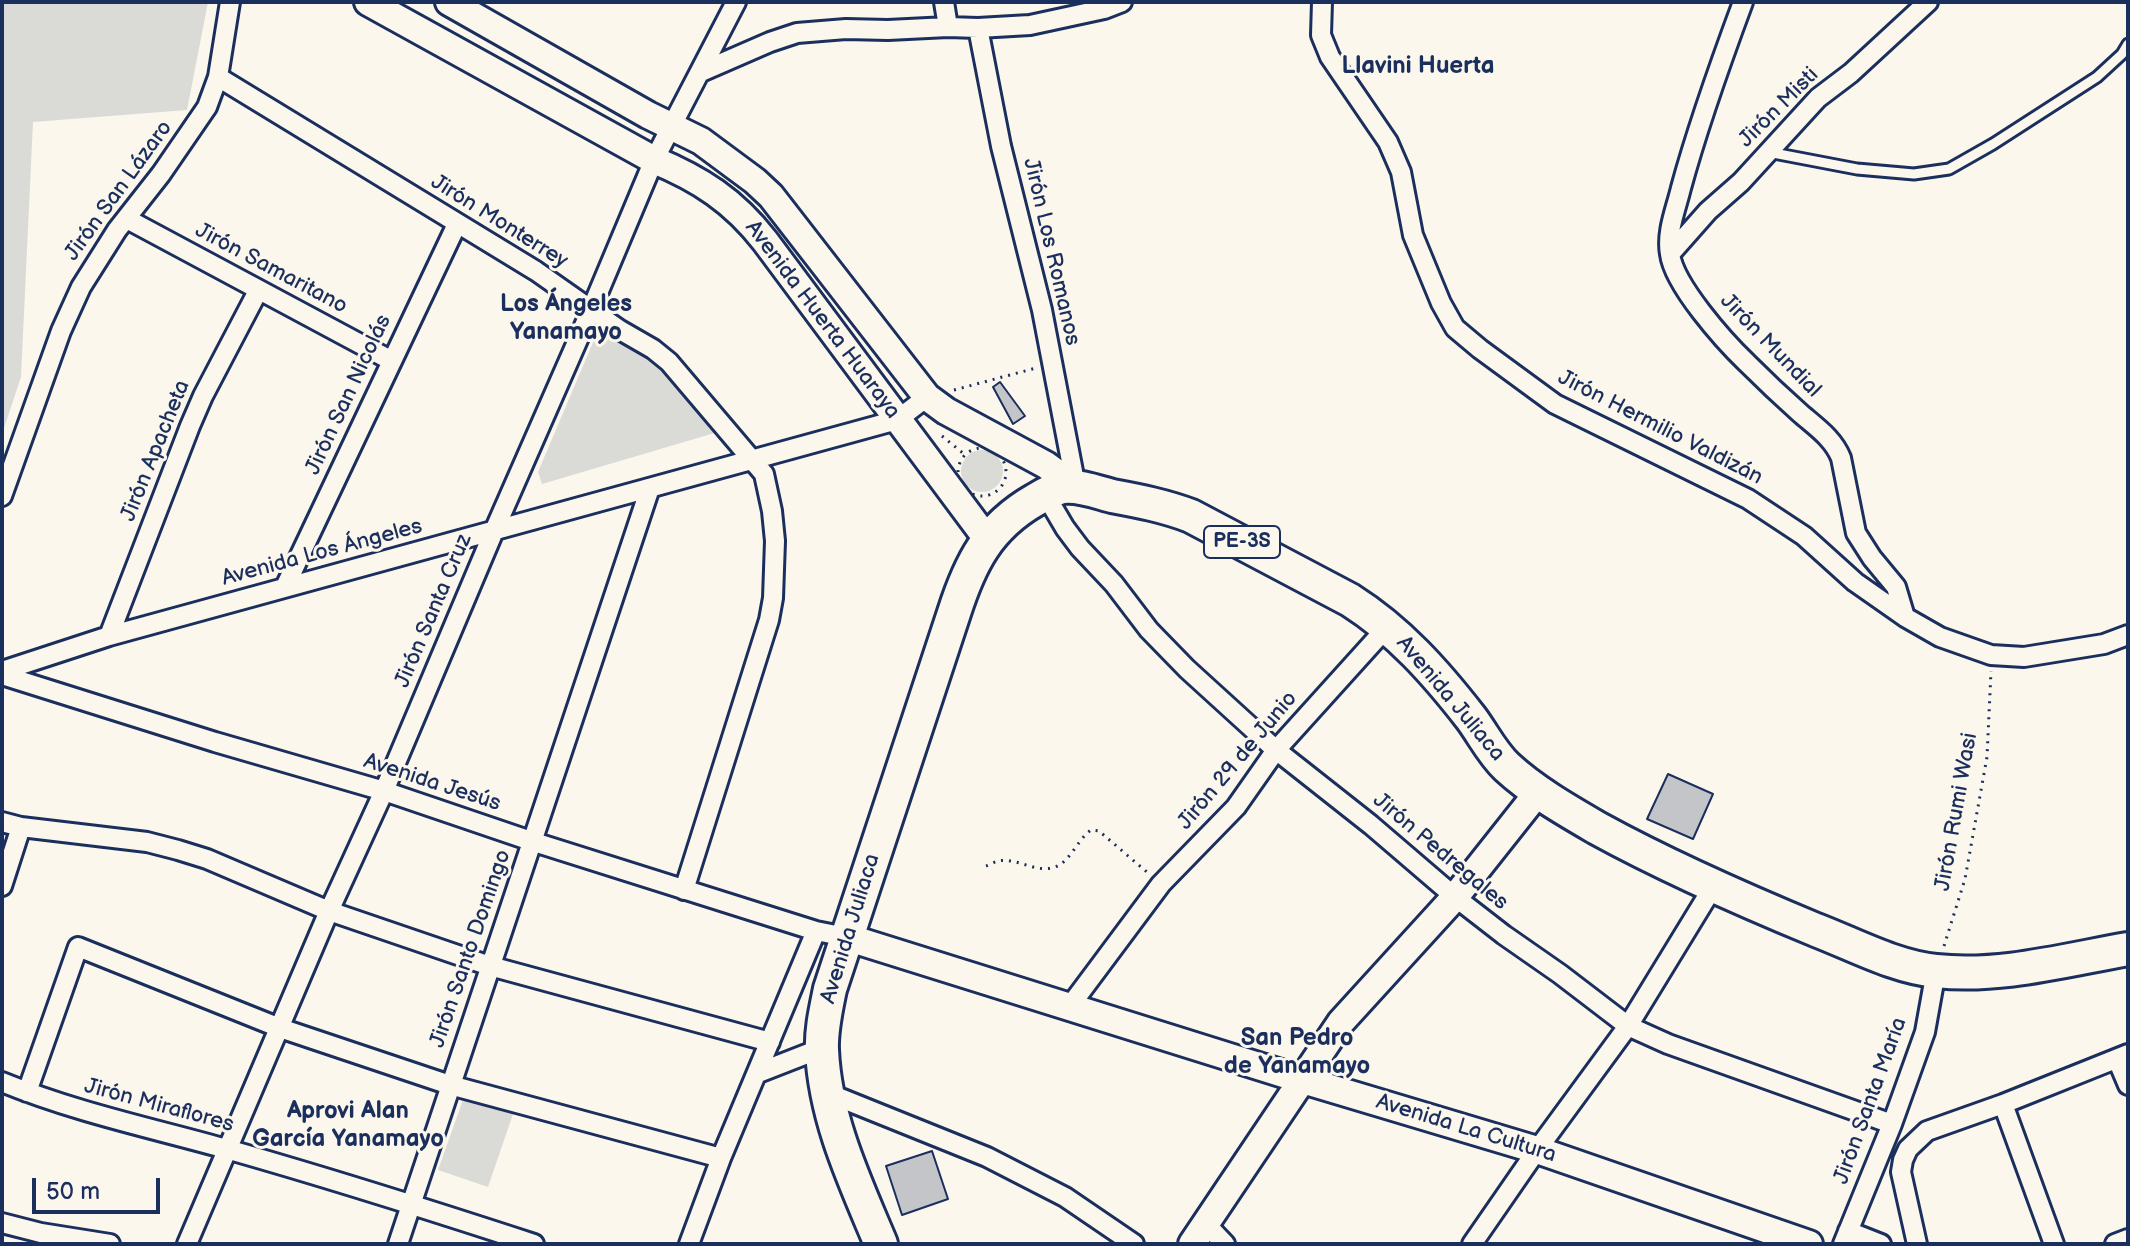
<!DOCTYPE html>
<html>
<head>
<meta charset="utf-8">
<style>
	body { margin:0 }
	#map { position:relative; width:2130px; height:1246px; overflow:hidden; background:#fbf7ec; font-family:"Balsamiq Sans",sans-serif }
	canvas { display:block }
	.frame { position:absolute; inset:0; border:4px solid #1b2f5e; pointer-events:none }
	.scale { position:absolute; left:32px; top:1178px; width:128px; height:36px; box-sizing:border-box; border:4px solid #1b2f5e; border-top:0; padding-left:10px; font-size:24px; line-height:28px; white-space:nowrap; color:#1b2f5e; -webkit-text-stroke:6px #fbf7ec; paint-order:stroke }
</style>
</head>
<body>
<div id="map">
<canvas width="2130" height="1246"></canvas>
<div class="frame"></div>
<div class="scale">50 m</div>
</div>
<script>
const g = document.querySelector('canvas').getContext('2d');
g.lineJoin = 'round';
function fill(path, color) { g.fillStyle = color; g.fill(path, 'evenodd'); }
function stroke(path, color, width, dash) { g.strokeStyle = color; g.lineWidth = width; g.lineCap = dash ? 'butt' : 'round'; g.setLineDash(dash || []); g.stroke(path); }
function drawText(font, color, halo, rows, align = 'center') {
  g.font = font + ' "Balsamiq Sans",sans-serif'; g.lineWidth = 6; g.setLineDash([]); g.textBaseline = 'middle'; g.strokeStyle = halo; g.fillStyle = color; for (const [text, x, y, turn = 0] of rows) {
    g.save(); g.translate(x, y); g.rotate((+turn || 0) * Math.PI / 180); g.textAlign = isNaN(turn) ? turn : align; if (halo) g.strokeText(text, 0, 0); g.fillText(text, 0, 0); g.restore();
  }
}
const green = new Path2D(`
	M2,2H208L187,110L33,122L21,377L2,434Z
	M605,314L652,346L718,432L542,484L538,472Z
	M961 471a21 21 0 1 1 42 0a21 21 0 1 1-42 0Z
	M464,1097L513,1114L488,1187L438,1170Z`);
const building = new Path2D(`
	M1000,382L1025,416L1013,424L993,387Z
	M1668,774L1713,794L1693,839L1647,819Z
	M932,1151L948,1199L902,1215L886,1166Z`);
const path = new Path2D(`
	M954,390L1036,368
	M942,436L964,454
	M958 472a24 24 0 1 1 48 0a24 24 0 1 1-48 0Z
	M986,866C990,865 994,862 998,861C1017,857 1036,874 1055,867C1071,861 1077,840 1091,830L1099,831L1148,873
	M1944,946L1965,879L1987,757L1991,671`);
const lane = new Path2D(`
	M1768,152L1857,169L1914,174L1949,169L1993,144L2097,77L2122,54L2128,44`);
const street = new Path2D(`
	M944,2L948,27
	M1322,2L1321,35L1330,57L1388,142L1401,172L1413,235L1441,303L1455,328L1480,349L1555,404L1748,499L1804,536L1855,582L1905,617L1940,637L1991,655L2024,657L2104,644L2128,635
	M1743,2C1720,64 1698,125 1681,188C1676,209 1666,232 1670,254C1674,285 1724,341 1747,363C1764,380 1782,397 1800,413C1816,427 1833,438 1841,458L1856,533L1872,558L1896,587L1905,617
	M978,28L1001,146L1042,310L1076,487
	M701,72L770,42L797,33L846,29L888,30L948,27L978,28L1030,25L1104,9L1122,2
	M218,77L536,271L620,330L653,349L669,362L764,474L772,511L775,541L773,598L769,620L684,890
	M127,219L392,361
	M1670,254L1708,211L1741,182L1818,98L1851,73L1928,2
	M1045,494L1065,528L1080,548L1114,584L1149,630L1187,669L1276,750L1371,825L1455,897L1504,935L1560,974L1628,1026L1668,1044L1892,1124
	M2,496L61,331L81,287L117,230L161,174L207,107L218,77L230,2
	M285,587L457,224
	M109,636L190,426L203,396L258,291
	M2,671L109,636L897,420L927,397
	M2,675L215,742L384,791L534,842L816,931L846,937
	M2,822L21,827L147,842L178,850L207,859L329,911L490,966L770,1042
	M2,886L21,827
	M1070,1006L1161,884L1236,807L1276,750L1388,626
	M2117,1059L2128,1085
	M758,1073L822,1048
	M2,1082C78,1113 152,1128 230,1150C332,1179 433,1211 534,1244
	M27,1092L78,947L280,1028L450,1085L721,1158
	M828,1093L987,1157L1065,1197L1134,1244
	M2003,1104L2054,1244
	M2,1223L41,1233L110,1244
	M1206,1224L1225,1244
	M1848,1231L1881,1244
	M187,1244L329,911L384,791L494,531L591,310L654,160L736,2
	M398,1244C483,992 567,740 650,488
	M689,1244L721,1158L816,931
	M1472,1244L1537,1150L1628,1026L1713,887
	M1843,1244L1892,1124L1925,1032L1936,971
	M1917,1244L1901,1172L1903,1160L1908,1149L1927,1131L2003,1104L2128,1054
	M2115,1244L2128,1239`);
const secondary = new Path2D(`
	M368,2L654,160C700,179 734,201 765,241L987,539
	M449,2L648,115L701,141L755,181L771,196L927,397L946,411L1046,465L1076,487
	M846,937L1303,1080L1537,1150L1809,1244
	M1192,1244L1341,1022L1455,897L1539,791`);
const highway = new Path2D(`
	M881,1244C855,1182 825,1119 822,1050C821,1030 826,1009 830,989L954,613C970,563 988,527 1035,500C1043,495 1054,489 1063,487C1079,485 1097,492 1112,496C1139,501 1165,506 1191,516L1350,600C1399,631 1436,673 1471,718C1483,734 1492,753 1507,767C1533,791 1566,810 1597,828C1668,867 1741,899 1816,930C1855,945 1895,967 1936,971C2000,978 2065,960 2128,949`);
const shields = [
	[1242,542,76]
];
const shieldNames = [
	["PE-3S",1242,542]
];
const streetNames = [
	["Jirón Misti",1779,108,-45],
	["Jirón San Lázaro",119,191,-54],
	["Jirón Monterrey",499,222,32],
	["Jirón Los Romanos",1051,252,77],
	["Jirón Samaritano",271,269,28],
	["Avenida Huerta Huaraya",822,320,53],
	["Jirón Mundial",1770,346,46],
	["Jirón San Nicolás",349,395,-65],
	["Jirón Hermilio Valdizán",1660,428,27],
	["Jirón Apacheta",156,451,-68],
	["Avenida Los Ángeles",322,553,-15],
	["Jirón Santa Cruz",434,611,-67],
	["Avenida Juliaca",1450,699,50],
	["Jirón 29 de Junio",1238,761,-50],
	["Avenida Jesús",432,783,18],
	["Jirón Rumi Wasi",1957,812,-80],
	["Jirón Pedregales",1440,852,40],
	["Avenida Juliaca",851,929,-73],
	["Jirón Santo Domingo",471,949,-71],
	["Jirón Santa María",1871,1101,-70],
	["Jirón Miraflores",159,1106,15],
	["Avenida La Cultura",1466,1129,17]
];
const neighbourhoodNames = [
	["Llavini Huerta",1418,67],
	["Los Ángeles",566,305],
	["Yanamayo",566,333],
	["San Pedro",1297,1039],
	["de Yanamayo",1297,1067],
	["Aprovi Alan",348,1112],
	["García Yanamayo",348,1140]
];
fill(green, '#dadad7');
fill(building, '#c3c5c9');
stroke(building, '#1b2f5e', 2);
stroke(lane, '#1b2f5e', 15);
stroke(street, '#1b2f5e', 24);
stroke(secondary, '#1b2f5e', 32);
stroke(highway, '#1b2f5e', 38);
stroke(path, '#1b2f5e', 3, [2, 6]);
stroke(lane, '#fbf7ec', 9);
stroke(street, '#fbf7ec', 18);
stroke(secondary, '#fbf7ec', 26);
stroke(highway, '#fbf7ec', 32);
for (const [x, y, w] of shields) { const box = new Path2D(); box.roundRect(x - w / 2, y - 16, w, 32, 6); g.fillStyle = '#fbf7ec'; g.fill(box); stroke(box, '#1b2f5e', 2); }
drawText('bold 20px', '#1b2f5e', null, shieldNames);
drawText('22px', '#1b2f5e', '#fbf7ec', streetNames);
drawText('bold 24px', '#1b2f5e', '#fbf7ec', neighbourhoodNames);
</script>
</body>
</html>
